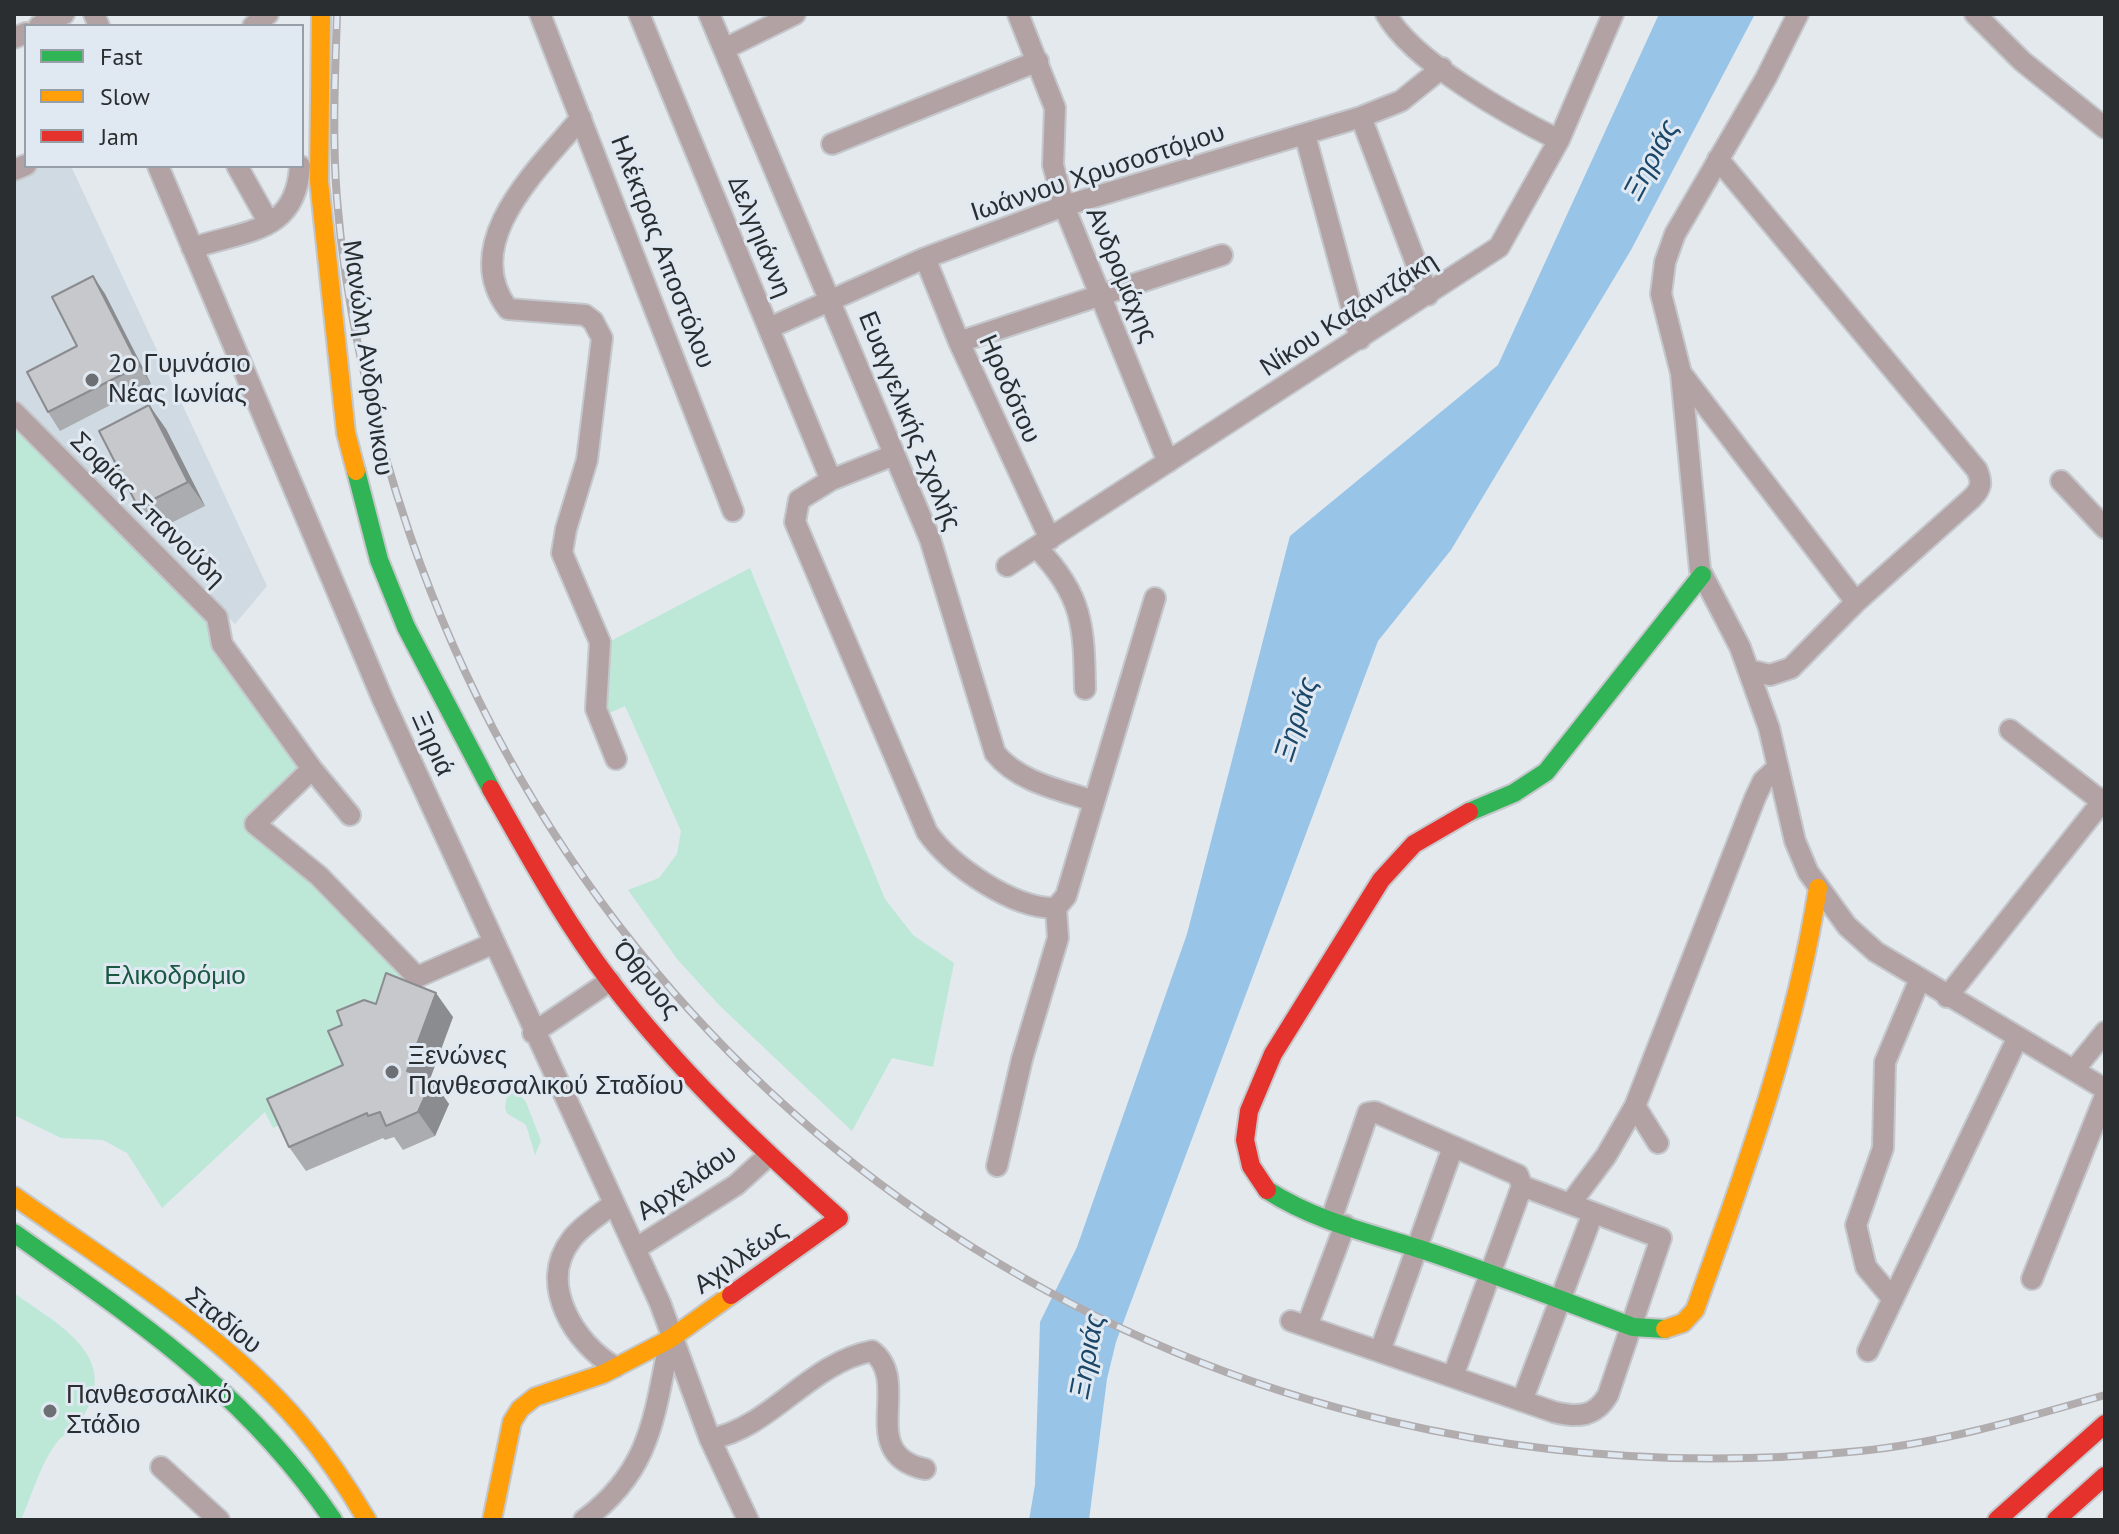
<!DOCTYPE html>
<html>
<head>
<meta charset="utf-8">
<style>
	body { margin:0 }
	#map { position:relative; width:2119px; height:1534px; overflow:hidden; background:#e4e9ee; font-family:"PT Sans",sans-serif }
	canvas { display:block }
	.frame { position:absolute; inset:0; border:16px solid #2b2e31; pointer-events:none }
	.legend { position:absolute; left:24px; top:24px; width:280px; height:144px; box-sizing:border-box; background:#e0e9f2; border:2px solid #989ea5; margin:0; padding:10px 14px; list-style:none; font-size:24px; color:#2b2e31 }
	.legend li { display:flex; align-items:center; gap:16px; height:40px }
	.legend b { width:40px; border:2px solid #989ea5 }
</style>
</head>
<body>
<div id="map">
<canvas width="2119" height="1534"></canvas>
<div class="frame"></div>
<ul class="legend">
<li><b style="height:10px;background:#30b455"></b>Fast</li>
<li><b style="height:10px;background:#ff9f0a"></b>Slow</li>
<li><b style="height:10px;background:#e5322d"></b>Jam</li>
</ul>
</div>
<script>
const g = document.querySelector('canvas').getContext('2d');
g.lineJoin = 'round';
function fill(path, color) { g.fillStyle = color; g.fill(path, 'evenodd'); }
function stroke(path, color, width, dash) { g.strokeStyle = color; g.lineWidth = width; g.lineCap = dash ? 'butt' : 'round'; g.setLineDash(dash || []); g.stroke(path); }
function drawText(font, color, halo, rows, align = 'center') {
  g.font = font + ' "PT Sans",sans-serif'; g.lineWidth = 6; g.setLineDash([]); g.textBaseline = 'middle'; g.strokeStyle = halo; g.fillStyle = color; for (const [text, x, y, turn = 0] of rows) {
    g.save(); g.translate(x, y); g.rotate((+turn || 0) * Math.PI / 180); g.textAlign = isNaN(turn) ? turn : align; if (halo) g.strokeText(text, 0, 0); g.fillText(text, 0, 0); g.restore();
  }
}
const built = new Path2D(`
	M43,166H71L267,586L235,624L14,402V177Z`);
const green = new Path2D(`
	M14,419L213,619L306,768L251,825L415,985L359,1089L273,1128L265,1112L162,1208L127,1153L103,1140L61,1138L14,1115Z
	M750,568L885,899L913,935L954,963L933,1067L892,1058L852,1131L719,1005L677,959L628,890L659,878L677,854L681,831L625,706L603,716L607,643Z
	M515,1089L526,1102L541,1141L535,1155L526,1125C508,1112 500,1118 509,1090Z
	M14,1293C55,1323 121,1354 84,1415C77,1426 66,1432 58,1441C41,1462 32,1495 21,1520H14Z`);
const water = new Path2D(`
	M1659,14H1755L1631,250L1451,550L1378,641L1116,1342L1107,1379L1089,1520H1029L1035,1485L1040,1322L1077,1247L1187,934L1290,536L1498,365Z`);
const street = new Path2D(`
	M94,14L99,26
	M540,14L733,511
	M639,14L831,480
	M709,14L930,539L995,753C1018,782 1060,790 1094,801
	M1018,14L1055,108L1053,165L1064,206L1168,462
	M1386,14C1412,61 1510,116 1559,140
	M1798,14L1766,78L1675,234L1665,262L1661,294L1681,373L1700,570L1740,647L1769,728L1795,841L1808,872L1847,926L1876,952L2105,1089
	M1975,14L2022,61L2105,128
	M39,26L64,14
	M253,26L268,14
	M14,38L26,33
	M724,49L795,14
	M1361,117L1428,295
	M581,118C541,166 457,242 508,309L585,315L593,321L602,338L587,460L566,529L562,553L600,642L596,709L616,759
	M1305,135L1360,339
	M832,144L1038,61
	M1718,159L1977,470C1982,482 1982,488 1972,498L1856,602L1791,668L1770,675L1749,670
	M158,166L383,700L660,1303L710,1439L748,1520
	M237,166L269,223
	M14,170L26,165
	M192,248C247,230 296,233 300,166
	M925,258L959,342L1050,539
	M769,328L925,258L1064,206L1361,117L1401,101L1442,68
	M959,342L1222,255
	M1681,373L1856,602
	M14,412L217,617L222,644L312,769L255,824L319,876L417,977L492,944
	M894,455L831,480L799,500L795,522L927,832C951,866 1013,909 1056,908L1066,896L1155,598
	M2061,481L2105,528
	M1037,548C1083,595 1084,626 1085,689
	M1007,566L1499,247L1559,140L1613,14
	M2010,730L2105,804
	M312,769L350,815
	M1947,997L2105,798
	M533,1033L610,981
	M2074,1070L2105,1032
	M1635,1106L1658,1143
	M997,1166L1022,1059L1058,938L1056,908
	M614,1203C600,1215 581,1226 571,1240C537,1284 575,1344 615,1367
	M1570,1204L1606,1156L1635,1106L1755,798L1763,781L1778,767
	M635,1249L736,1185L767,1157
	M2032,1279L2105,1096
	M1893,1299L1866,1267L1856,1225L1883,1148L1885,1062L1919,981
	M1291,1321L1554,1412C1578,1418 1595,1417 1608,1395L1661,1238L1522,1186L1518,1175L1375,1112L1368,1113L1331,1220
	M1307,1326L1345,1225
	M1380,1351L1453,1147
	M1868,1351L2017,1039
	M1453,1376L1522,1186
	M1522,1401L1593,1213
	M710,1439C771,1428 809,1363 872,1351C913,1382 855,1454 925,1469
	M161,1467L219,1520
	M584,1520C652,1470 654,1415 670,1339`);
const fast = new Path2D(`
	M356,471L379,560L406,627L491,789
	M1469,812L1514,793L1546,772L1702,575
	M1267,1190C1318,1223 1375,1234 1432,1253C1500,1276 1566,1302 1633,1327L1665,1329
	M14,1233C139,1322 244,1390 333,1520`);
const slow = new Path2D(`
	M321,14L319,181L346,433L356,471
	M14,1196C112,1266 222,1332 301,1425C326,1455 347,1486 367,1520
	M1665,1329L1683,1323L1695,1310C1745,1171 1795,1035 1818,888
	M492,1520L512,1422L520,1409L535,1397L603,1374L670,1339L731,1295`);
const jam = new Path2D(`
	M491,789C528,854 564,921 610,981C677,1069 757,1145 839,1218L731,1295
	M1267,1190L1251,1166L1245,1140L1249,1111L1273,1054L1381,880L1414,844L1469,812
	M1997,1520L2105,1424
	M2056,1520L2105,1476`);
const rail = new Path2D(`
	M337,14C335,76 332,138 337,199C346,314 373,426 410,535C621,1149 1217,1516 1860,1451C1943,1443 2025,1418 2105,1395`);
const wall = new Path2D(`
	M93,276L105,294L151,384L60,431L48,412L77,346Z
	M149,405L166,429L205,506L155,531L138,507Z
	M376,1004L453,1017L430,1079L432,1080L449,1104L435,1136L403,1150L394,1137L385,1140L383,1138L306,1171L289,1147L343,1065L342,1025Z`);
const shadedWall = new Path2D(`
	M93,276L105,294L151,384L139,366Z
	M149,405L166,429L205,506L188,482Z
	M436,993L453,1017L424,1095L407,1071Z
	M432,1080L449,1104L435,1136L418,1112Z`);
const building = new Path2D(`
	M93,276L139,366L48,412L27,372L77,346L52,297Z
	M149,405L188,482L138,507L99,431Z
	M386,973L436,993L407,1071L432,1080L418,1112L386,1126L380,1112L368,1116L367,1113L289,1147L267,1099L343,1065L328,1031L342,1025L337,1011L364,1000L376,1004Z`);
const markers = [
	[92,380,8,"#6c6f73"],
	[392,1072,8,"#6c6f73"],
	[50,1411,8,"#6c6f73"]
];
const streetNames = [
	["Ιωάννου Χρυσοστόμου",1098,173,-18],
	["Δελγηιάννη",759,237,68],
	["Ηλέκτρας Αποστόλου",662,252,69],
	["Ανδρομάχης",1121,275,67],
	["Νίκου Καζαντζάκη",1349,315,-33],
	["Μανώλη Ανδρόνικου",367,358,82],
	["Ηροδότου",1009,389,66],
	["Ευαγγελικής Σχολής",909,421,68],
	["Σοφίας Σπανούδη",147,510,45],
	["Ξηριά",432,744,66],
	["Όθρυος",646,980,51],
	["Αρχελάου",687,1183,-34],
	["Αχιλλέως",741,1258,-35],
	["Σταδίου",223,1321,39]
];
const poiNames = [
	["2ο Γυμνάσιο",108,365],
	["Νέας Ιωνίας",108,395],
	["Ξενώνες",408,1057],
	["Πανθεσσαλικού Σταδίου",408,1087],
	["Πανθεσσαλικό",66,1396],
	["Στάδιο",66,1426]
];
const parkNames = [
	["Ελικοδρόμιο",175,977]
];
const waterNames = [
	["Ξηριάς",1652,160,-62],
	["Ξηριάς",1297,719,-72],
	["Ξηριάς",1088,1356,-79]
];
fill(built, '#d0dae3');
fill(green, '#bde7d7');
fill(water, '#98c4e8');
stroke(street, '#c4c7cb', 24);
stroke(fast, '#c4c7cb', 22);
stroke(slow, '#c4c7cb', 22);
stroke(jam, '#c4c7cb', 22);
stroke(street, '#b2a2a4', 20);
stroke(fast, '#30b455', 18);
stroke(slow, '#ff9f0a', 18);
stroke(jam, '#e5322d', 18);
stroke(rail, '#b1acae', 8);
stroke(rail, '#e0e9f2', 5, [15]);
fill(wall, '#aaacaf');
fill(shadedWall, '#8b8c8f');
fill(building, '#c6c8cc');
stroke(building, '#8b8c8f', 2);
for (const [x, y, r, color] of markers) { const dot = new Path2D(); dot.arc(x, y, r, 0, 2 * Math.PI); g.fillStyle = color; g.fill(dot); stroke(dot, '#e0e9f2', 3); }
drawText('26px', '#2b2e31', '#e0e9f2', streetNames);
drawText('26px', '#2b2e31', '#e0e9f2', poiNames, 'left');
drawText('26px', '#195942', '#e0e9f2', parkNames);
drawText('italic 28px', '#1b4769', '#e0e9f2', waterNames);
</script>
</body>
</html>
